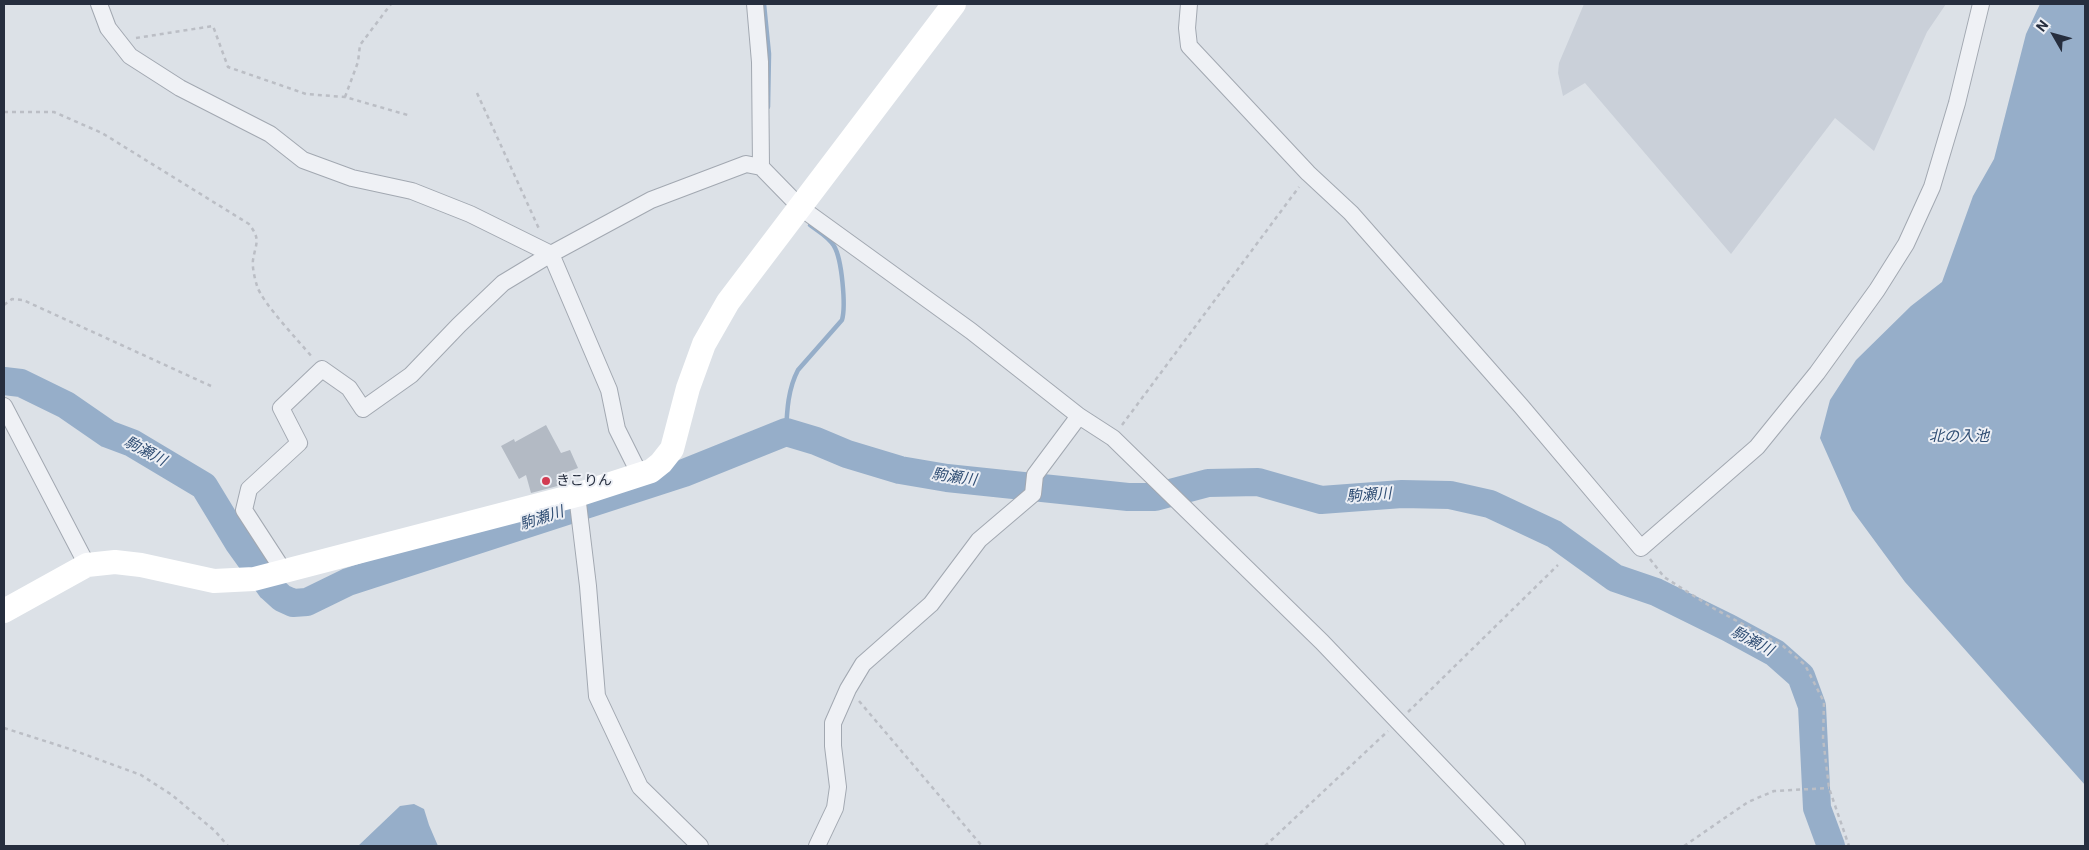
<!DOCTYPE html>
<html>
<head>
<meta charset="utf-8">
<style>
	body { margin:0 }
	#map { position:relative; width:2089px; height:850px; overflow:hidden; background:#dce1e7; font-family:Roboto,sans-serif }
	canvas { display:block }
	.frame { position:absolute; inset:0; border:5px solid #262e3e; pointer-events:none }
	.north { position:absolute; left:2029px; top:10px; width:50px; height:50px; -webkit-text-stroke:4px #eceff5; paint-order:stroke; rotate:308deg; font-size:14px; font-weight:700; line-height:20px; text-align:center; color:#262e3e }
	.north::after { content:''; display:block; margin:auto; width:18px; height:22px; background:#262e3e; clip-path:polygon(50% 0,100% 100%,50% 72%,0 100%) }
</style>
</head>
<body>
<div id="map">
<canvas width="2089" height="850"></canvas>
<div class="frame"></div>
<div class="north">N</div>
</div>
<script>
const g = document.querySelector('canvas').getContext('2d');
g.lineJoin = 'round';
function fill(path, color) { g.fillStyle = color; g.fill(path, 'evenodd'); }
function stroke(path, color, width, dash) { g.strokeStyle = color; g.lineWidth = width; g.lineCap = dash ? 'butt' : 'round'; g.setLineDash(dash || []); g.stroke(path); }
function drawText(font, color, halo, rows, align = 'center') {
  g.font = font + ' Roboto,"Noto Sans JP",sans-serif'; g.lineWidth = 4; g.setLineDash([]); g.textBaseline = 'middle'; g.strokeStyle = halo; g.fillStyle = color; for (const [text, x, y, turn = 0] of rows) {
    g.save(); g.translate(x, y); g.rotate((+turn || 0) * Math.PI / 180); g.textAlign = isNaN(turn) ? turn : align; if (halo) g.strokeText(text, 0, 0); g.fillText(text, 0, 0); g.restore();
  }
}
const built = new Path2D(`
	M1584,4H1946L1927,32L1874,151L1835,118L1731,254L1585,83L1563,96L1558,73L1559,63Z`);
const water = new Path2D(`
	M2040,4H2085V785L1905,582L1852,510L1820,438L1830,400L1856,360L1911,306L1942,282L1973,196L1994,159L2026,34Z
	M414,804L424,809L429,825L438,846H358L400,806Z`);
const stream = new Path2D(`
	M764,4L769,54L768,107
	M786,432C787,410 788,389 798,370L842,320C846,306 842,259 834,246C829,237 818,231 810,225`);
const river = new Path2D(`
	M4,381L21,383L66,405L108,434L132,443L204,486L238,542L271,588L282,598L293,603L307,602L348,582L684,473L786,432L816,441L847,454L900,470L947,478L1128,497H1155L1208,483L1258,482L1321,500L1402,494L1450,495L1490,504L1554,534L1615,578L1656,592L1729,628L1775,653L1801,676L1812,706L1817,808L1831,846`);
const building = new Path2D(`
	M546,425L561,453L570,450L578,468L562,474L565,484L531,493L526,475L519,479L501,446L514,439L515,442Z`);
const path = new Path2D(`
	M136,38L213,26L228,67L306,94L345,97L411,116
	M477,93L540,231
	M345,97L358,62L360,45L391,4
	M4,112H54L102,133L249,224C261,240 256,242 253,260C252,268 255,279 257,286C263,304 299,341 312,357
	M4,305L12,299L23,300L211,386
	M1122,425L1299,187
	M1650,559L1664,577L1713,608L1783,646L1805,665L1824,702L1823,738L1829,788L1849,846
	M859,701L982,846
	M1408,712L1558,565
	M4,728L70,749L141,775L172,795L215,831L228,846
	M1265,846L1388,731
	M1684,846L1748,802L1774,791L1829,788`);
const street = new Path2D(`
	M99,4L108,28L130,56L180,88L270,134L303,160L352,178L412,191L470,214L551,254L609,390L617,429L640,475
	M755,4L760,62L761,167
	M1189,4L1187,28L1189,46L1308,173L1351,213L1521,406L1641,548L1757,447L1817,373L1877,290L1906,244L1932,187L1957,103L1981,4
	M4,406L87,565
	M577,495L588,586L597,696L640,787L700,846
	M283,570L244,510L249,489L299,443L281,408L322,369L349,388L363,409L411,375L459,325L503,283L551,254L651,200L746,164L761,167L801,208L971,331L1079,416L1113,438L1322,642L1517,846
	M817,846L835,808L838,787L833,746V723L848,689L863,664L931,604L979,540L1033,494L1035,475L1079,416`);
const secondary = new Path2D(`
	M4,611L87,565L115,562L141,565L214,581L254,579L577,495L651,471L661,463L672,449L688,388L704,344L728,302L954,4`);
const markers = [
	[546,481,5,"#d23b52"]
];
const poiNames = [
	["きこりん",556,481]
];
const waterNames = [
	["北の入池",1959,437],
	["駒瀬川",145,452,28],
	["駒瀬川",954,478,8],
	["駒瀬川",1369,496,-4],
	["駒瀬川",542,519,-18],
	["駒瀬川",1752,642,28]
];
fill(built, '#cad0d9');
fill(water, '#96aec9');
stroke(stream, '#96aec9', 4.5);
stroke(river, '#96aec9', 28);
fill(building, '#b3bac4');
stroke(street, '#a2a8b1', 18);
stroke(path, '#bbbec5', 2.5, [4, 4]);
stroke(street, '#eff1f5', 16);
stroke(secondary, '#fff', 24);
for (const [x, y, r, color] of markers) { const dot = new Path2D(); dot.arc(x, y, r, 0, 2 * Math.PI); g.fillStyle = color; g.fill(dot); stroke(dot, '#eceff5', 2); }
drawText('14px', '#262e3e', '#eceff5', poiNames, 'left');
drawText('italic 15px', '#2f4d73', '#eceff5', waterNames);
</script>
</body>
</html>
